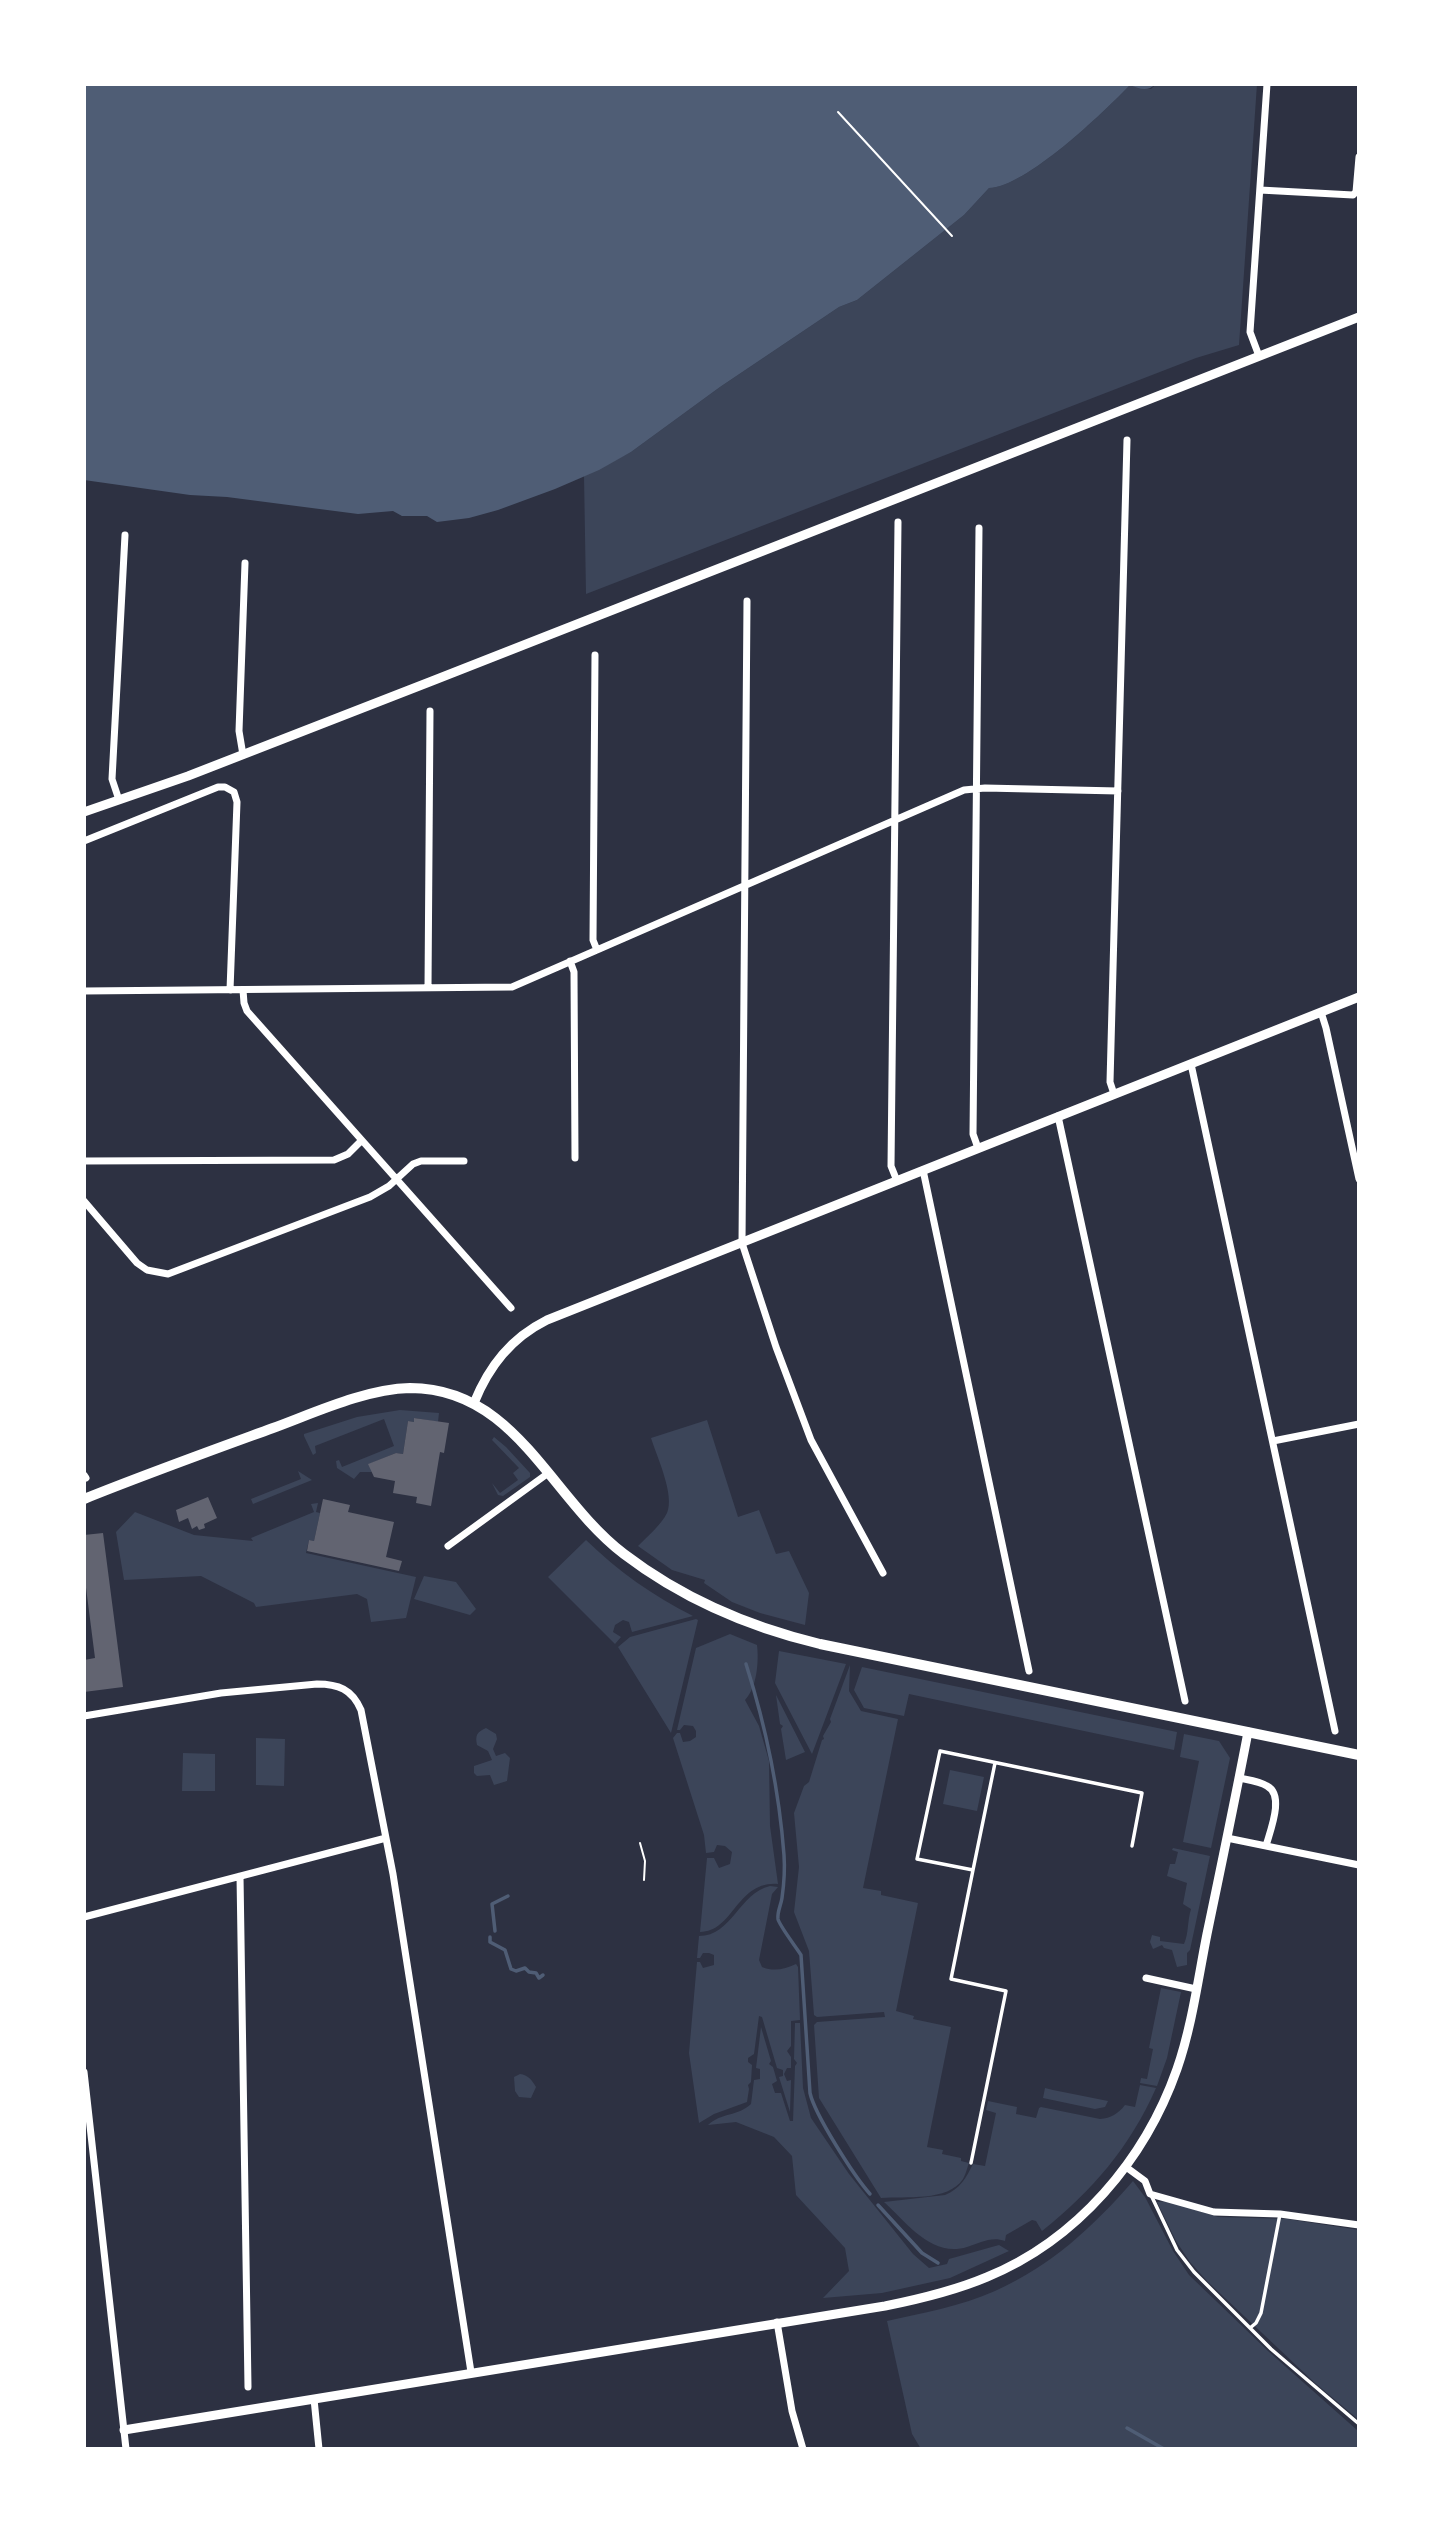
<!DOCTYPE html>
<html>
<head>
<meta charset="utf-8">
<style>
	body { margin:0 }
	#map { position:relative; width:1443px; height:2533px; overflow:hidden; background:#2d3142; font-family:"Roboto Serif",serif }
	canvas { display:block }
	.frame { position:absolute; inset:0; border:86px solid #fff; pointer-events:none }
</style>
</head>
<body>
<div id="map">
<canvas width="1443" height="2533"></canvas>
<div class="frame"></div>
</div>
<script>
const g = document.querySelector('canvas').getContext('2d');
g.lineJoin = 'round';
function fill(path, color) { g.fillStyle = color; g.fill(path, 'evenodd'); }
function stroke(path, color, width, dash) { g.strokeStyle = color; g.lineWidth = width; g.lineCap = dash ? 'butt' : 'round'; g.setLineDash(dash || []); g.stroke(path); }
const green = new Path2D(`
	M1156,84H1257L1239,345L1196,358L586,594L584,476L631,452L720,387L839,307L857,300L964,215L989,188C1026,187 1103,113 1130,85L1151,89Z
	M400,1410L439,1413L438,1422L415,1418L414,1422L408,1421L403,1454L396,1453L369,1464L372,1472H360L354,1479L337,1468L336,1461L339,1460L342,1467L394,1446L384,1419L315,1446L316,1453L313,1455L304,1436V1434L357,1417Z
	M707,1420L738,1517L759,1510L776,1554L789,1551L809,1593L805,1625L760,1613L732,1602L704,1583L705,1580L672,1570L638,1546C648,1536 661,1525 667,1513C675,1495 657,1457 651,1438Z
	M494,1437L506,1447L530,1473V1477L503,1496L498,1495L492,1483L500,1493L518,1480L513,1473L519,1468L492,1440Z
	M298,1471L312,1480L253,1504L251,1499L301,1479Z
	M318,1503L316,1512L320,1513L314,1541L309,1540L306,1553L416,1577L406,1618L371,1622L367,1599L357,1594L256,1607L254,1603L201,1576L124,1580L116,1532L135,1512L194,1535L253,1541L251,1538L314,1512L311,1504Z
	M586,1540C618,1571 653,1596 693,1616L632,1632L629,1622L623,1620L615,1625L613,1632L621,1637L615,1644L548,1577Z
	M424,1576L456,1582L476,1609L470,1615L414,1599Z
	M696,1619L698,1620L671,1733L618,1647L630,1637Z
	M730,1634L757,1645C759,1661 757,1688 745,1700L759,1726L769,1761L770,1826L778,1884C736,1881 734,1932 700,1932L707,1858H714L719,1868L730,1864L732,1852L725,1846L717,1845L714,1852L706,1853L704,1835L673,1738L677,1733H680L683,1742L690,1741L696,1737V1731L693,1726L684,1725L680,1730H677L696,1648Z
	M779,1651L846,1664L812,1754L775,1683Z
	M850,1665L849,1691L861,1711L898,1719L863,1888L881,1891V1895L918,1903L896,2011L914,2016L913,2019L951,2027L927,2147L943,2150L942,2154L961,2158V2161L969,2163C967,2168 966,2174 963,2179C948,2202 905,2196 881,2198L819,2098L814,2025L817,2022L885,2017L884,2012L817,2017L814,2015L809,1951L794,1912L799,1867L794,1813L804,1786L809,1782L822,1740L824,1739L823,1736L831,1722L830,1719Z
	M862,1667L1177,1732L1174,1750L909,1694L904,1716L864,1708L854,1690Z
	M776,1695L805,1752L786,1760L781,1729L783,1726L780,1724Z
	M486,1728L496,1734L497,1739L493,1749L496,1756L505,1753L510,1758L507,1781L494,1785L490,1775L477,1776L474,1773V1766L492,1760L488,1751L477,1745C475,1735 477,1732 486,1728Z
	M1184,1734L1219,1741L1230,1758L1211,1848L1183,1842L1199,1761L1180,1757Z
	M256,1738L285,1739L284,1786L256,1785Z
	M183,1753L215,1754V1791H182Z
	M950,1770L984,1777L977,1811L943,1804Z
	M1173,1848L1210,1856L1190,1950L1187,1953V1965L1177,1967L1172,1950L1164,1948L1162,1945L1153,1949L1150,1942L1152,1935L1160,1937V1941L1184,1944C1189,1933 1187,1922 1191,1909L1183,1904L1187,1883L1167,1876L1170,1864H1175L1178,1852L1172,1850Z
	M770,1886L778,1887L772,1894L759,1960L762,1967C774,1972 785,1969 796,1964L798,1967L800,2020L791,2021V2046L787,2051L791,2057V2068H787L784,2074L787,2081L791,2080L790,2112L779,2077L783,2076V2070L777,2068L762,2017L759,2016L754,2054L748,2058V2062L752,2065L751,2082L748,2085L749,2089L747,2102L714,2114L699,2123L689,2053L697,1962H700L703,1968L714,1965V1955L709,1953H703L700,1958H697L699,1936C732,1936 739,1893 770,1886Z
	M1161,1988L1181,1992L1167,2058L1157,2086L1140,2083L1141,2078L1147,2079L1153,2049L1149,2048Z
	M795,2023H800L803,2088L811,2118L849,2174L913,2254L929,2268L947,2264L949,2259L999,2245L1009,2251L950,2278L882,2293L823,2298L849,2271L845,2248L796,2195L792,2156L774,2137L736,2122L708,2125C720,2113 739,2116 751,2104L754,2080L760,2079V2069L756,2068L761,2027L771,2061L769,2064L773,2067L777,2081L772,2084L775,2093H781L790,2121H793L795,2066L797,2063L794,2059Z
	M520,2074C528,2075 532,2080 536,2087L531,2098L519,2097L515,2091L514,2077Z
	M1140,2085L1156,2088C1130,2147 1092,2191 1042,2231L1036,2221L1032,2220L1006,2235L1005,2241C991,2236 980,2243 967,2247C932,2258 907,2223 884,2202L945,2195C960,2189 966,2178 973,2164L985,2166L996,2113L986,2110L988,2101L1017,2107L1016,2114L1036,2118L1039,2108L1041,2107L1100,2119C1111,2118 1118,2114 1125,2105L1135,2107Z
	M1045,2088L1053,2090L1108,2101L1105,2107L1095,2109L1043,2098Z
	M1133,2181L1145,2197L1173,2251L1189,2275L1268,2351L1357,2430L1359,2449H921L912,2434L887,2321C923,2313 961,2306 995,2291C1052,2265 1092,2228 1133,2181Z
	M1167,2201L1218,2217L1287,2219L1359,2230V2420L1315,2383L1207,2281L1190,2262L1176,2241L1157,2202Z`);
const water = new Path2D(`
	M84,84H1156C1147,92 1140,89 1130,85C1103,113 1026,187 989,188L964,215L857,300L839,307L720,387L631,452L599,470L555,489L498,510L469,518L437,522L427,516H402L393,511L358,514L227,497L190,495L84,480Z`);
const stream = new Path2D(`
	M746,1664C766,1727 779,1789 784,1855C785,1869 784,1884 782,1898C781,1905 777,1912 778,1919C779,1925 796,1947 801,1955L810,2093C815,2115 854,2176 870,2194
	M495,1931L492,1904L508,1896
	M490,1937V1942L505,1950L511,1969L516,1971L525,1968L529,1972L536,1973L539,1978L543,1975
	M878,2205L922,2253L938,2263
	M1127,2428L1164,2449`);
const building = new Path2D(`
	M414,1418L449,1423L444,1453L440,1452L431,1506L416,1503L417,1497L393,1493L395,1481L374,1477L368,1464L396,1453L403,1454L408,1421L414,1422Z
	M208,1497L217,1518L204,1524L205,1528L199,1530L197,1526L192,1529L188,1518L179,1522L176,1510Z
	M323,1499L350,1505L348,1512L394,1522L386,1557L402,1561L399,1571L307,1551L309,1540L314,1541Z
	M103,1533L123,1687L84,1692V1660L95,1658L84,1572V1535Z`);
const path = new Path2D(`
	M838,112L952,236
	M640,1843L645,1861L644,1880`);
const service = new Path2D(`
	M973,1870L995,1763
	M971,2163L1006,1991L951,1979L973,1870L917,1859L940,1751L1142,1793L1132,1846
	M1151,2195L1177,2250L1194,2272L1271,2349L1359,2424
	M1250,2328L1256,2323L1261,2313L1280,2214`);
const minor = new Path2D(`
	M1260,190L1353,195L1356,192L1359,157
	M1259,356L1250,332L1267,84
	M747,601L742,1243L776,1347L811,1440L883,1573
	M595,655L593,940L597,950
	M243,755L239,731L245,563
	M119,800L112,779L125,535
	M84,841L218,787H225L234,792L237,802L230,990
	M570,961L574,972L575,1158
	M428,988L430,711
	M243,990L244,1003L247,1011L511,1308
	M84,991L512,987L964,790L985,788L1118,791
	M1321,1012L1326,1028L1359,1179
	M1191,1064L1335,1731
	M1114,1094L1110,1082L1127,440
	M1058,1116L1185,1701
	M978,1148L973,1134L979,528
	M84,1161L334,1160L348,1154L361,1141
	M923,1170L1029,1671
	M897,1181L891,1166L898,522
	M84,1201L137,1263L147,1270L168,1274L370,1197L389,1186L413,1164L421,1161H464
	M1273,1441L1359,1424
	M84,1475L86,1478
	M448,1546L547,1474
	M84,1716L221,1693L317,1684C338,1684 352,1689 361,1710L393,1874L471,2372
	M1239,1778C1248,1780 1259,1781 1267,1786C1285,1795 1270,1831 1266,1846
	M1227,1838L1359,1865
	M240,1876L248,2387
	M84,1917L386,1838
	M1146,1978L1196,1989
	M84,2072L126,2449
	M1126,2167L1145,2181L1150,2194L1214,2212L1280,2214L1359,2225
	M777,2322L792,2411L803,2449
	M314,2399L319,2449`);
const tertiary = new Path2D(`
	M84,812L188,776L432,681L1359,317
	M474,1403C489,1366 511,1338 547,1320L1359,997
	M124,2430L885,2306C920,2299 954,2291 987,2277C1077,2240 1145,2160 1177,2069C1192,2026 1198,1979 1207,1934C1221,1867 1235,1800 1248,1732`);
const secondary = new Path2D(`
	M84,1499C146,1474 210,1451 273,1428C314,1413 365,1389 410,1388C516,1388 550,1498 624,1554C683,1599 749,1627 820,1644L1359,1755`);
fill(green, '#3c4559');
fill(water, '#4f5d75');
stroke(stream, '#4f5d75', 3.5);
fill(building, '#626471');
stroke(path, '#fff', 2);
stroke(service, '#fff', 3.5);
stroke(minor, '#fff', 7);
stroke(tertiary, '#fff', 9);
stroke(secondary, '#fff', 10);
</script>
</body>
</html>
